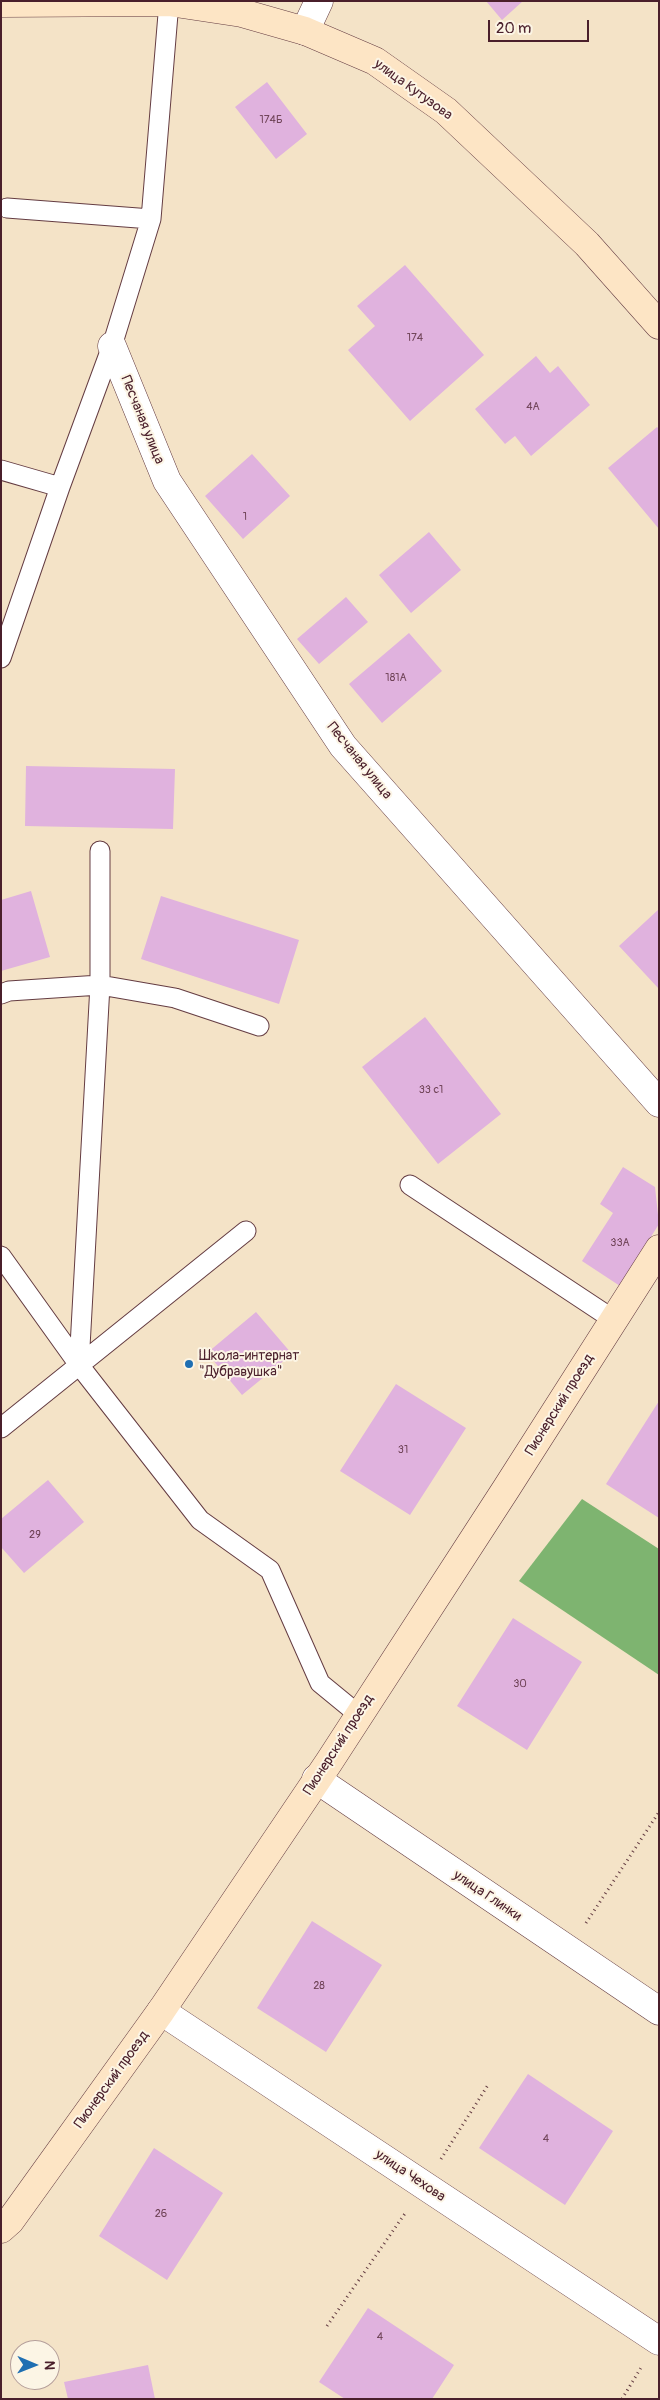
<!DOCTYPE html>
<html>
<head>
<meta charset="utf-8">
<style>
	body { margin:0 }
	#map { position:relative; width:660px; height:2400px; overflow:hidden; background:#f4e3c7; font-family:Pangolin,sans-serif }
	canvas { display:block }
	.frame { position:absolute; inset:0; border:2px solid #4a1f2b; pointer-events:none }
	.north { position:absolute; left:10px; top:2340px; width:50px; height:50px; box-sizing:border-box; background:#fcf5e5; border:1px solid #b59f9b; border-radius:50%; rotate:91deg; font-size:14px; font-weight:700; line-height:20px; text-align:center; color:#4a1f2b }
	.north::after { content:''; display:block; margin:auto; width:18px; height:22px; background:#1f6fb2; clip-path:polygon(50% 0,100% 100%,50% 72%,0 100%) }
	.scale { position:absolute; left:488px; top:20px; width:101px; height:22px; box-sizing:border-box; border:2px solid #4a1f2b; border-top:0; padding-left:6px; font-size:15px; line-height:18px; white-space:nowrap; color:#4a1f2b; -webkit-text-stroke:4px #fcf5e5; paint-order:stroke }
</style>
</head>
<body>
<div id="map">
<canvas width="660" height="2400"></canvas>
<div class="frame"></div>
<div class="north">N</div>
<div class="scale">20 m</div>
</div>
<script>
const g = document.querySelector('canvas').getContext('2d');
g.lineJoin = 'round';
function fill(path, color) { g.fillStyle = color; g.fill(path, 'evenodd'); }
function stroke(path, color, width, dash) { g.strokeStyle = color; g.lineWidth = width; g.lineCap = dash ? 'butt' : 'round'; g.setLineDash(dash || []); g.stroke(path); }
function drawText(font, color, halo, rows, align = 'center') {
  g.font = font + ' Pangolin,sans-serif'; g.lineWidth = 4; g.setLineDash([]); g.textBaseline = 'middle'; g.strokeStyle = halo; g.fillStyle = color; for (const [text, x, y, turn = 0] of rows) {
    g.save(); g.translate(x, y); g.rotate((+turn || 0) * Math.PI / 180); g.textAlign = isNaN(turn) ? turn : align; if (halo) g.strokeText(text, 0, 0); g.fillText(text, 0, 0); g.restore();
  }
}
const forest = new Path2D(`
	M582,1499L659,1549V1675L519,1581Z`);
const building = new Path2D(`
	M486,1H523L502,20Z
	M267,82L307,134L276,159L235,107Z
	M405,265L484,355L410,421L348,350L375,326L357,306Z
	M536,356L550,373L558,366L590,405L531,456L515,436L505,444L475,409Z
	M657,427L659,429V529L608,468Z
	M252,454L290,496L243,539L205,496Z
	M429,532L461,570L411,613L379,575Z
	M346,597L368,622L319,664L297,639Z
	M409,633L442,671L382,723L349,684Z
	M26,766L175,769L173,829L25,826Z
	M31,891L50,957L1,971V900Z
	M161,896L299,940L279,1004L141,959Z
	M659,909V989L619,946Z
	M425,1017L501,1114L438,1164L362,1067Z
	M623,1167L655,1187L659,1224L620,1286L582,1261L613,1213L600,1204Z
	M256,1312L292,1354L242,1395L207,1353Z
	M396,1384L466,1428L410,1515L340,1471Z
	M659,1401V1518L606,1484Z
	M48,1480L84,1522L24,1573L1,1547V1519Z
	M513,1618L582,1662L527,1750L457,1706Z
	M312,1921L382,1965L326,2052L257,2008Z
	M528,2074L613,2131L565,2205L479,2148Z
	M154,2148L223,2193L167,2280L99,2236Z
	M368,2308L454,2365L432,2399H345L319,2382Z
	M148,2365L155,2399H68L64,2382Z`);
const path = new Path2D(`
	M586,1923L659,1812
	M441,2159L488,2085
	M327,2326L406,2212
	M622,2399L642,2366`);
const lane = new Path2D(`
	M7,208L151,219
	M1,470L60,487
	M1,658L60,487L112,346L151,219L169,2
	M100,851V985L79,1365L200,1520L270,1570L320,1683L359,1715
	M1,994L9,991L100,985L175,998L259,1026
	M410,1185L614,1320
	M1,1256L79,1365
	M1,1428L246,1231`);
const street = new Path2D(`
	M305,31L319,1
	M112,346L167,481L343,746L659,1103
	M316,1779L659,2011
	M161,2011L659,2341`);
const secondary = new Path2D(`
	M1,3L169,2L242,13L305,31L375,61L446,111L587,244L659,325
	M1,2229L10,2221L161,2011L329,1762L506,1489L659,1249`);
const markers = [
	[189,1364,5,"#1f6fb2"]
];
const numberNames = [
	["174Б",271,120],
	["174",415,338],
	["4А",533,407],
	["1",245,517],
	["181А",396,678],
	["33 с1",431,1090],
	["33А",620,1243],
	["31",403,1450],
	["29",35,1535],
	["30",520,1684],
	["28",319,1986],
	["4",546,2139],
	["26",161,2214],
	["4",380,2337]
];
const streetNames = [
	["улица Кутузова",413,90,36],
	["Песчаная улица",142,420,68],
	["Песчаная улица",359,761,51],
	["Пионерский проезд",560,1405,-58],
	["Пионерский проезд",339,1745,-57],
	["улица Глинки",487,1896,34],
	["Пионерский проезд",112,2080,-54],
	["улица Чехова",410,2176,34]
];
const poiNames = [
	["Школа-интернат",199,1356],
	["\"Дубравушка\"",199,1372]
];
fill(forest, '#7eb470');
fill(building, '#e0b2de');
stroke(lane, '#643c42', 21);
stroke(street, '#643c42', 29);
stroke(secondary, '#643c42', 29);
stroke(path, '#643c42', 3, [1, 4]);
stroke(lane, '#fff', 19);
stroke(street, '#fff', 28);
stroke(secondary, '#fde5c5', 28);
for (const [x, y, r, color] of markers) { const dot = new Path2D(); dot.arc(x, y, r, 0, 2 * Math.PI); g.fillStyle = color; g.fill(dot); stroke(dot, '#fcf5e5', 2); }
drawText('11px', '#704458', null, numberNames);
drawText('14px', '#4a1f2b', '#fcf5e5', streetNames);
drawText('14px', '#4a1f2b', '#fcf5e5', poiNames, 'left');
</script>
</body>
</html>
